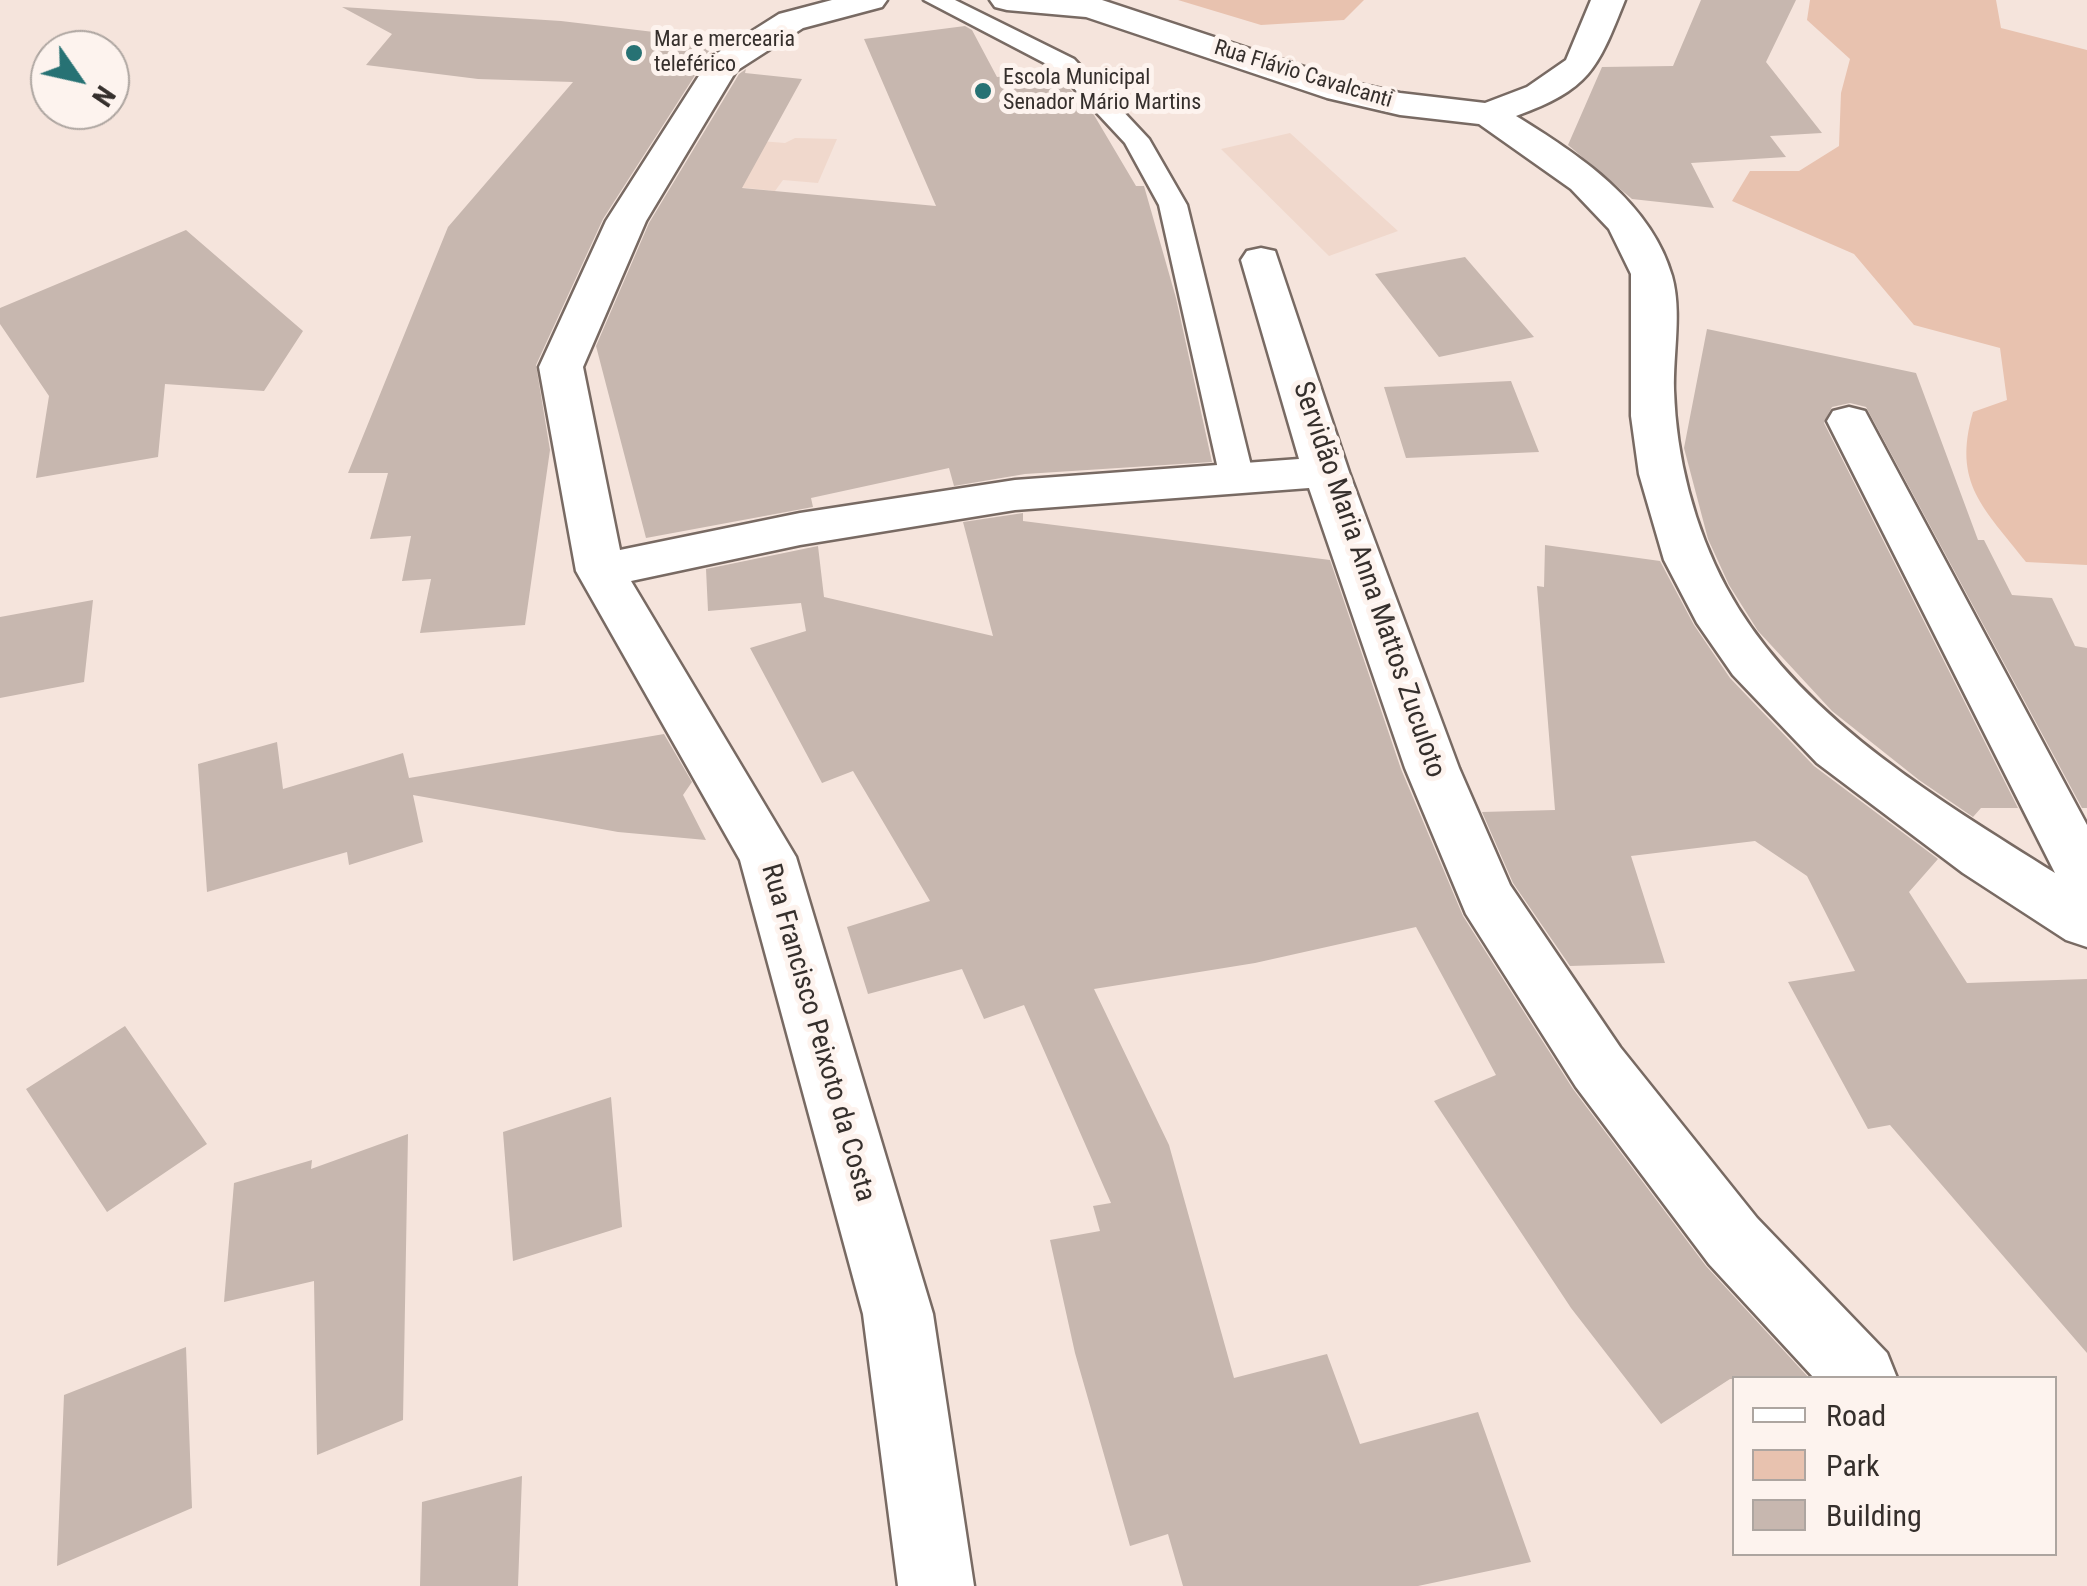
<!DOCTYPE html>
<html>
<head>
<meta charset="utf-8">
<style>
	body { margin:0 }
	#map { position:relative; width:2087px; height:1586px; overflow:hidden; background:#f5e4dc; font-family:"Roboto Condensed",sans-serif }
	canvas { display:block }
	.legend { position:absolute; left:1732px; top:1376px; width:325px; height:180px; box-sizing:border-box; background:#fdf3ee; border:2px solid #ada5a0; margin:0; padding:12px 18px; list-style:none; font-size:30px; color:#352f2c }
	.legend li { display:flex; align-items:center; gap:20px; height:50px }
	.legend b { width:50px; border:2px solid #ada5a0 }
	.north { position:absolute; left:30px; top:30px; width:100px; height:100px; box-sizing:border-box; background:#fdf3ee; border:2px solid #ada5a0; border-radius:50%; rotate:124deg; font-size:28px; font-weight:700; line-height:40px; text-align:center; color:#352f2c }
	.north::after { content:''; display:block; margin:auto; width:35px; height:45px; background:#277274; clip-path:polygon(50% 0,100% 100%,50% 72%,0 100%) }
</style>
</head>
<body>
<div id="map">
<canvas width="2087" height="1586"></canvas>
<ul class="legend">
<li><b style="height:12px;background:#fff"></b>Road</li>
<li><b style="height:28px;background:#e8c2af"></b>Park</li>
<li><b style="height:28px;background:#c7b7af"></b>Building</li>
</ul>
<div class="north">N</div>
</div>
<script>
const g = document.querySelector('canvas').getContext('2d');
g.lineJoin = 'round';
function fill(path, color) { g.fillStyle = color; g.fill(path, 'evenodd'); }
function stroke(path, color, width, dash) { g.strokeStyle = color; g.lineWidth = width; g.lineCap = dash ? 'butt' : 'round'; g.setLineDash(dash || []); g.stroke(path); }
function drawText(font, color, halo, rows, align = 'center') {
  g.font = font + ' "Roboto Condensed",sans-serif'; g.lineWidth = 10; g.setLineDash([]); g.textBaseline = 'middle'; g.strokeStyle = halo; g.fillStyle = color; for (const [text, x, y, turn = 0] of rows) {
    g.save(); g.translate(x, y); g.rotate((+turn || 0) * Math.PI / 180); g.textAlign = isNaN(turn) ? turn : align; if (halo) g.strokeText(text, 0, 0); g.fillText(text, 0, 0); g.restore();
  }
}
const built = new Path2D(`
	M1290,133L1398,231L1329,256L1221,149Z
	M723,138L785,143L795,138L837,139L818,183L783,180L775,191L699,183Z`);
const green = new Path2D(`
	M1178,0H1364L1344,20L1261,25Z
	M1810,0H1996L2001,28L2087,50V565L2026,562C1984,508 1952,484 1973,412L2007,400L2000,348L1914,325L1854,254L1732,201L1750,171H1799L1839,146L1841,93L1850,59L1807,20Z`);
const building = new Path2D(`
	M1701,0H1796L1766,62L1822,133L1770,136L1786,157L1691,163L1714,208L1632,199L1568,145L1602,67L1673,66Z
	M342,7L561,21L730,41L708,55L603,219L536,365L550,450L525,625L420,633L431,579L402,581L411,536L370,539L388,473H348L448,227L573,82L478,79L366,65L392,34Z
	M965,26L972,30L997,77L1054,72L1094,115L1136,186H1144L1176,298L1212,462L1025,474L954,486L949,468L811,498L813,507L646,538L596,346L649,223L739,74L746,69L745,73L802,79L742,188L936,206L864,39Z
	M186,230L303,331L264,391L165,384L158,457L36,478L49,396L0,324V308Z
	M1465,257L1534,337L1439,357L1375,274Z
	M1707,329L1916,373L1978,540H1984L2012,595L2052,598L2075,646L2087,648V808H2082L1866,407L1850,403L1832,407L1824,423L2018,808H1981L1973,817L1919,780L1832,711L1758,631L1729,585L1708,539L1684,448Z
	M1511,381L1539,452L1406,458L1384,387Z
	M1023,513V521L1330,560L1401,769L1463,916L1573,1089L1706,1266L1809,1378L1730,1379L1661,1424L1571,1308L1434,1101L1496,1075L1416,927L1255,963L1094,989L1169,1145L1234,1378L1327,1354L1360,1444L1478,1412L1531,1562L1418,1586H1183L1168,1534L1130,1546L1075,1353L1050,1240L1100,1231L1093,1206L1111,1203L1024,1005L984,1019L962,969L868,994L847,927L930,901L853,771L822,783L750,648L806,631L801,603L708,611L706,569L818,546L824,597L993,636L963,522Z
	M1545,545L1660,561L1694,625L1730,678L1814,766L1938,859L1909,892L1967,983L2087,979V1353L1890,1125L1868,1129L1788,982L1855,971L1807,876L1755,841L1631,856L1665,963L1570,966L1513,883L1482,812L1555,810L1537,586L1544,587Z
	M93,600L84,682L0,698V617Z
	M664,734L692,782L683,795L706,840L618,832L413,795L423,842L349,865L347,852L207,892L198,764L277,742L283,789L403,753L409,778Z
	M125,1026L207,1144L107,1212L26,1089Z
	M611,1097L622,1227L513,1261L503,1132Z
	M408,1134L403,1420L317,1455L314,1281L224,1302L234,1183L312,1160L311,1169Z
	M186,1347L192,1508L57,1566L64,1395Z
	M522,1476L518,1586H420L422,1502Z`);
const lane = new Path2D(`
	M924,0H955L1074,59L1149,139L1187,205L1254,478L1249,486H1225L1220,478L1159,205L1125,143L1056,69Z`);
const street = new Path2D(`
	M832,0H887L882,7L803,28L736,71L646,221L583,367L620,550L800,513L1015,480L1299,459L1241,260L1247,251L1261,248L1275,251L1349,472L1459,768L1510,885L1620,1047L1757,1218L1887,1353L1897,1378H1814L1709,1264L1576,1087L1466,914L1405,768L1309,488L1015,510L800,545L631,581L796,857L933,1314L974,1586H898L863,1314L740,860L576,571L539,367L606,221L711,57L779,14Z
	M990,0H1102L1350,82L1400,93L1485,103L1527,87L1566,60L1591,0H1625C1597,70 1590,89 1516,116C1578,154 1651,202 1672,276C1682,312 1673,353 1674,390C1676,457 1694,527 1726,587C1795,715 1936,798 2055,873L1827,421L1833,411L1849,407L1865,411L2087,825V947L2066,940L1963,873L1817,763L1733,675L1697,623L1664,560L1639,474L1631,416V274L1609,229L1571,189L1479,124L1400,115L1327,98L1086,17L1007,10L995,7Z`);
const markers = [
	[634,53,10,"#277274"],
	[983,91,10,"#277274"]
];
const farPoinames = [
	["Mar e mercearia",654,40],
	["teleférico",654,65],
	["Escola Municipal",1003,78],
	["Senador Mário Martins",1003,103]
];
const farStreetnames = [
	["Rua Flávio Cavalcanti",1303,75,17]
];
const streetNames = [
	["Servidão Maria Anna Mattos Zuculoto",1368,580,71],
	["Rua Francisco Peixoto da Costa",817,1033,74]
];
fill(built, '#f0d8cc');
fill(green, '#e8c2af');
fill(building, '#c7b7af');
stroke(lane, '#786a63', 5);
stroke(street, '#786a63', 5);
fill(lane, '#fff');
fill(street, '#fff');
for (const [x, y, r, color] of markers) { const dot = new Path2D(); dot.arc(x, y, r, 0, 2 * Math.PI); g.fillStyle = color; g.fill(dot); stroke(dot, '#fdf3ee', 4); }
drawText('22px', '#352f2c', '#fdf3ee', farPoinames, 'left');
drawText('22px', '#352f2c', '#fdf3ee', farStreetnames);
drawText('28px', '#352f2c', '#fdf3ee', streetNames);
</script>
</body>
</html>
